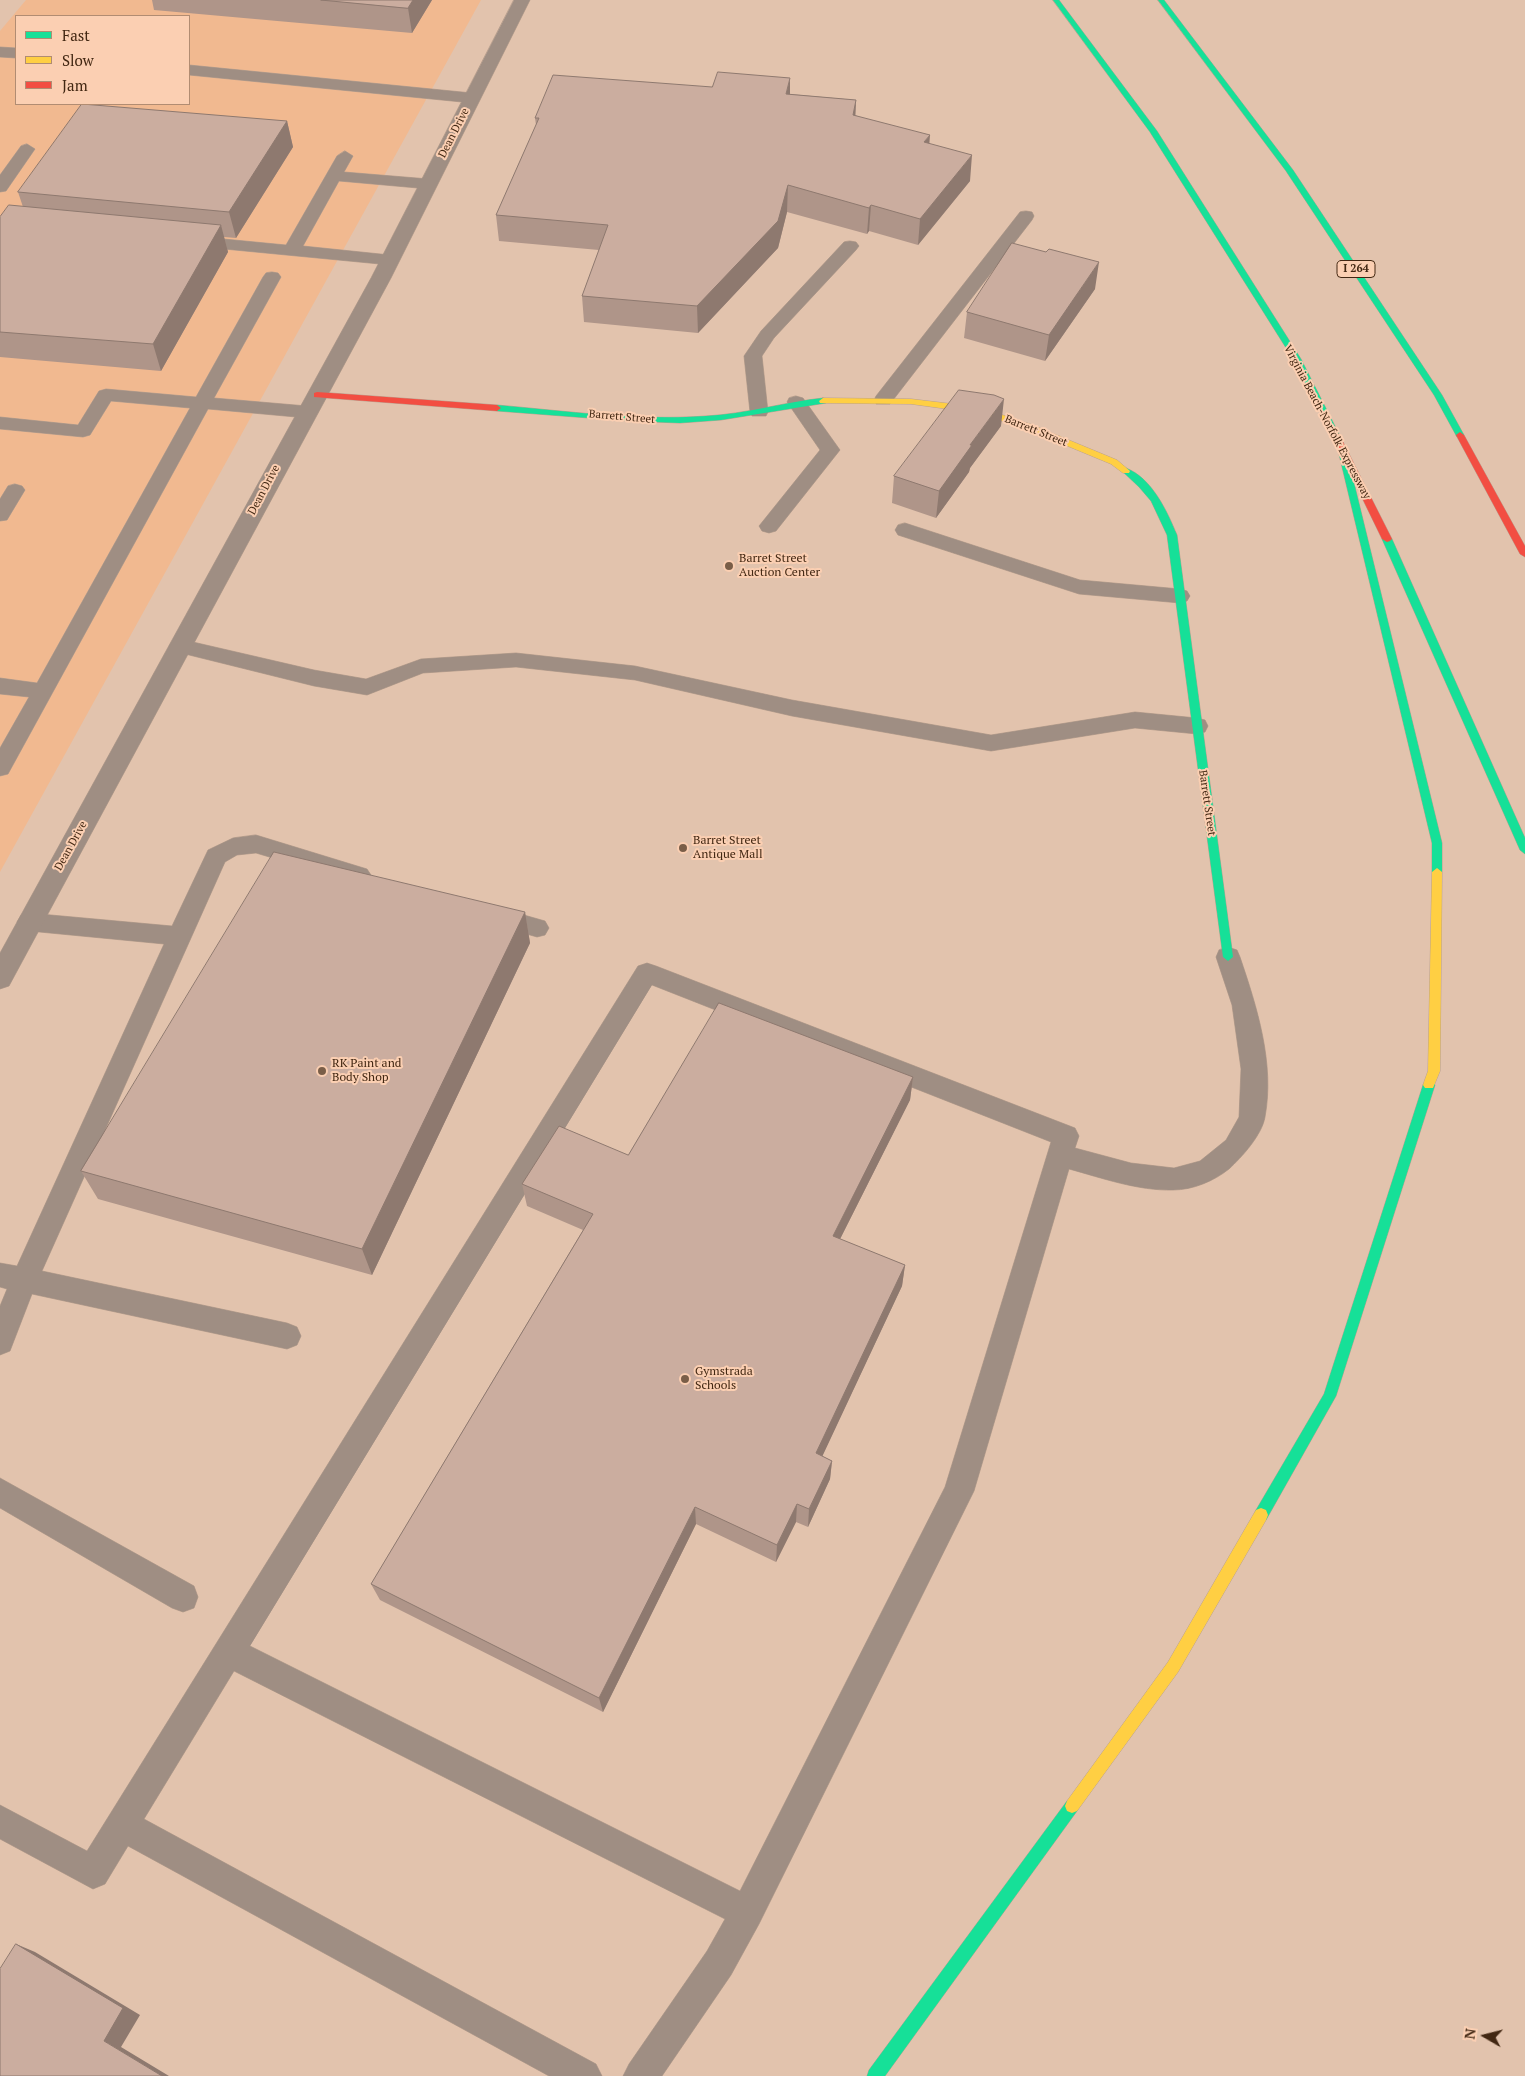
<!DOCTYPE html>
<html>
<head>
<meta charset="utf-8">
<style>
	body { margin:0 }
	#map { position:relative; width:1525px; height:2076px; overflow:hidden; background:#e2c3ad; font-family:"PT Serif",serif }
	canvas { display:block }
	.legend { position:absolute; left:15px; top:15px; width:175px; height:90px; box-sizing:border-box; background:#fbcfb2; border:1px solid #b18c72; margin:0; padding:6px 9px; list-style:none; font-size:15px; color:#422712 }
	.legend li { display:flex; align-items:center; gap:10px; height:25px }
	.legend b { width:25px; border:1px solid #b18c72 }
	.north { position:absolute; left:1460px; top:2011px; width:50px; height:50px; -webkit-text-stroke:4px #fbcfb2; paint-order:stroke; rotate:278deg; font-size:14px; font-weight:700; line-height:20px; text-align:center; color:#422712 }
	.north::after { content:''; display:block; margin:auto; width:18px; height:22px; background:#422712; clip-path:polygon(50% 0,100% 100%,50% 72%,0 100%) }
</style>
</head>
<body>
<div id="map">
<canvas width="1525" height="2076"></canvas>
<ul class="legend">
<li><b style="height:6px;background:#16e098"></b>Fast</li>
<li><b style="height:6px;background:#ffcf43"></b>Slow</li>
<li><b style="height:6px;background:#f24e42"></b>Jam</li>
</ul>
<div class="north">N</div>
</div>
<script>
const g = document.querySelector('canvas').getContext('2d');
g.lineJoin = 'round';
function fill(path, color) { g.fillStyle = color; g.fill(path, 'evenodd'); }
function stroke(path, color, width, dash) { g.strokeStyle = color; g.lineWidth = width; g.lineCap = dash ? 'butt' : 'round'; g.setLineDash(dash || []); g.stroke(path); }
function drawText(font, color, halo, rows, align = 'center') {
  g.font = font + ' "PT Serif",serif'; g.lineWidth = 4; g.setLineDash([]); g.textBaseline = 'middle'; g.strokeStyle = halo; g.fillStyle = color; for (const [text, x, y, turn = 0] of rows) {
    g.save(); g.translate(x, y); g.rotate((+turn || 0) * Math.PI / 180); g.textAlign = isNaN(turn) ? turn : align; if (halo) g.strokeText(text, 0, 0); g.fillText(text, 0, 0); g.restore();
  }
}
const built = new Path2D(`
	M26,0H481L0,872V31ZM16,16H189V104H16Z`);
const lane = new Path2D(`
	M0,47L16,48V58L0,57Z
	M189,65L472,93L480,98L472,103L189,75Z
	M27,144L35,149L6,191L0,192V175L21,146Z
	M345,151L353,156L344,172L429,179L435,180L437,184L435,188L429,189L339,181L303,246L390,255L396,256L399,260L396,264L390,265L193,246L187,245L184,241L187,237L193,236L286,245L337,156Z
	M1026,211L1032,212L1034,216L1032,220L890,404H876L874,400L876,396L1020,212Z
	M850,241L856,242L859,246L856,250L774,338L762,356L768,412L766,416H752L750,412L744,356L761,331L844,242Z
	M272,272L278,273L281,277L214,398L307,406L314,408L316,412L314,416L307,418L208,409L8,774L0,776V748L29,697L0,694V678L37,683L190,408L111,401L90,435L83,437L0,429V417L78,425L99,391L106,389L196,397L263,277L266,273Z
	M796,396L803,398L840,450L776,531L769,533L762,531L759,526L820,450L787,402L789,398Z
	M15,484L22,486L25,490L7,520L0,521V499L8,486Z
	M905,523L1080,580L1180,589L1187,591L1190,596L1187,601L1180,603L1079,594L898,535L895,530L898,525Z
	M180,639L314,670L366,679L421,659L516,653L635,666L792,700L991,735L1135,712L1197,718L1205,720L1208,726L1205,732L1197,734L1135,728L991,751L792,716L635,680L516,667L423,673L367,695L314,686L173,651L169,646L173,641Z
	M256,835L367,869L371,875L367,881L359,884L256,853L237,855L225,862L42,1271L287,1323L297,1327L301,1336L297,1345L287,1349L32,1294L10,1351L0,1355V1306L7,1289L0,1287V1263L17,1266L164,944L29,931L21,929L17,922L21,915L29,913L172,926L208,850L233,838Z
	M496,907L545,921L549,928L545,935L537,937L488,923L484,916L488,909Z
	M1228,947L1237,950L1240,957C1257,1007 1275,1064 1265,1117C1262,1135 1242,1157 1229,1169C1214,1181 1193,1190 1173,1190C1138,1191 1102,1178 1069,1169L974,1491L759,1924L731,1975L662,2076H623L629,2064L707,1951L725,1919L234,1671L144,1819L596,2064L602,2076H549L128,1846L105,1884L93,1889L0,1839V1805L87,1851L638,966L647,963L656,966L1075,1128L1079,1136L1075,1148L1131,1163L1174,1168L1200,1161L1226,1140L1239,1117L1241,1069L1232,1005L1216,957L1219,950ZM652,985L1051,1142L945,1487L740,1891L250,1646Z
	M0,1478L194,1586L198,1597L194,1608L183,1612L172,1608L0,1508Z`);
const street = new Path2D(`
	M514,0H530L391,278L9,986L0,989V953L371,278Z`);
const fast = new Path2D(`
	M1053,0H1059L1157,131L1301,359L1339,434L1338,436H1332L1331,434L1293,359L1150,132Z
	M1158,0H1164L1293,170L1442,395L1464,435L1463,437H1457L1434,395L1286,171Z
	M823,398L827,401L826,403L721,420L680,423L628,421L497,411L493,408L497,405C566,411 637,421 706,416C746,414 784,402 823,398Z
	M1341,443L1345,446L1442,843V872L1437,876L1432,872V843L1337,446Z
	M1126,468C1152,478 1167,511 1177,535L1233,957L1228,961L1223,957L1167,535L1151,501L1139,487L1122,471Z
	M1387,536L1392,539L1525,838V854L1520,850L1382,539Z
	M1429,1080L1433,1082L1435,1085L1336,1396L1266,1520L1261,1522L1256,1520L1254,1515L1256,1510L1324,1394L1423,1085L1425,1082Z
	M1072,1799L1077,1801L1079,1806L1077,1811L885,2076H867L869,2070L1067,1801Z`);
const slow = new Path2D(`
	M823,398L911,399L978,407L1030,424L1117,460L1130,471L1129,473H1123L1111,464L1024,428L977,413L911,404L820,403L819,401Z
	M1437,868L1442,872L1440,1071L1433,1088H1425L1423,1085L1428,1071L1432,872Z
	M1261,1508L1266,1510L1268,1515L1266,1520L1178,1672L1077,1811L1072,1813L1067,1811L1065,1806L1067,1801L1168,1662L1256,1510Z`);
const jam = new Path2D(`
	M317,392L497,405L501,408L497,411L314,397V393Z
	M1335,431L1339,434L1392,539L1390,541L1387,542L1382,539L1331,434Z
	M1460,432L1464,435L1525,546V557L1520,554L1456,435Z`);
const wall = new Path2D(`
	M152,0H432L412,33L154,10Z
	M790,94L856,100L855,115L929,143L970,181L918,245L869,231L867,234L787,212L778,248L698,333L584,322L582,296L599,250L499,241L496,215L536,125L535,118Z
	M287,121L293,147L236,238L224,237L228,252L161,371L0,357V217L23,207L18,192Z
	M1095,289L1045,361L964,338L967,312Z
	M1001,426L970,468L969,472L936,518L892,503L894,476Z
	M525,912L530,943L372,1275L98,1199L81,1171Z
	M913,1077L910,1100L840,1239L905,1265L902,1286L822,1456L832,1461L830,1479L808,1527L796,1522L776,1562L696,1524L603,1712L380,1600L371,1584L583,1230L527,1206L522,1184Z`);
const shadedWall = new Path2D(`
	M413,0H432L412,33L408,8Z
	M790,78V104L786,94Z
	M856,100L855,126L853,115Z
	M287,121L293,147L236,238L229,212Z
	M930,135L928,161L924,142Z
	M972,155L970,181L918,245L920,219Z
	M788,185L787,212L778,248L698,333L697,306Z
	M871,205L869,231L867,234L869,208Z
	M221,225L228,252L161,371L153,344Z
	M1099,262L1095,289L1045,361L1049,335Z
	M1004,399L1001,426L970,468L969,472L936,518L939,491L970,445Z
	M525,912L530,943L372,1275L362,1249Z
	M913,1077L910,1100L831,1257L833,1236Z
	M905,1265L902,1286L815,1472L816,1453Z
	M832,1461L830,1479L808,1527L809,1509Z
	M797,1504L796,1522L776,1562L777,1545Z
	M695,1507L696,1524L603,1712L599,1698Z
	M16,1944L35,1952L140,2015L121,2047L169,2076H162L104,2041Z`);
const building = new Path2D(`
	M321,0H413L408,8Z
	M718,72L790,78L786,94L856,100L853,115L930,135L924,142L972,155L920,219L871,205L869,208L788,185L778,221L697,306L582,296L608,225L496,215L539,118H535L553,75L712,87Z
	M82,104L287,121L229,212L18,192Z
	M9,205L221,225L153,344L0,332V217Z
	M1012,243L1046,252L1049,249L1099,262L1049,335L967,312Z
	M959,390L994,395L1004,399L970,445H972L939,491L894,476Z
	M274,852L525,912L362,1249L81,1171Z
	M719,1003L913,1077L833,1236L905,1265L816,1453L832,1461L809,1509L797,1504L777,1545L695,1507L599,1698L371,1584L593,1214L522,1184L559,1126L628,1155Z
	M16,1944L123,2008L104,2041L162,2076H0V1969Z`);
const markers = [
	[729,566,5,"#7a5e48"],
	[683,848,5,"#7a5e48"],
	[322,1071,5,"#7a5e48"],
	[685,1379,5,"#7a5e48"]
];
const farStreetnames = [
	["Dean Drive",454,133,-63],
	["Barrett Street",622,417,5],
	["Virginia Beach-Norfolk Expressway",1327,422,62],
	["Barrett Street",1036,431,22],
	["Dean Drive",264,490,-62],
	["Barrett Street",1207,803,82],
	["Dean Drive",71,846,-61]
];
const shields = [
	[1356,269,38]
];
const shieldNames = [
	["I 264",1356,269]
];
const poiNames = [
	["Barret Street",739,559],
	["Auction Center",739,573],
	["Barret Street",693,841],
	["Antique Mall",693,855],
	["RK Paint and",332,1064],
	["Body Shop",332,1078],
	["Gymstrada",695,1372],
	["Schools",695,1386]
];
fill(built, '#f1b990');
stroke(lane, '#baa18f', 1);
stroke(street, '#baa18f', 1);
stroke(fast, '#baa18f', 1);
stroke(slow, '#baa18f', 1);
stroke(jam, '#baa18f', 1);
fill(lane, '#9f8e83');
fill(street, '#9f8e83');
fill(fast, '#16e098');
fill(slow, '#ffcf43');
fill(jam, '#f24e42');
fill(wall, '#af9589');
fill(shadedWall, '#8e796f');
fill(building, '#cbad9f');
stroke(building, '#8e796f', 1);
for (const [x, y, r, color] of markers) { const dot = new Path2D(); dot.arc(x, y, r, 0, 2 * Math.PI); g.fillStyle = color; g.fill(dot); stroke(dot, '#fbcfb2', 2); }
drawText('11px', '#422712', '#fbcfb2', farStreetnames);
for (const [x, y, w] of shields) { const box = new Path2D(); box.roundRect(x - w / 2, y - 8.5, w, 17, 4); g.fillStyle = '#fbcfb2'; g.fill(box); stroke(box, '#422712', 1); }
drawText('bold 11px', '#422712', null, shieldNames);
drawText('12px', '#422712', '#fbcfb2', poiNames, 'left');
</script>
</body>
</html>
